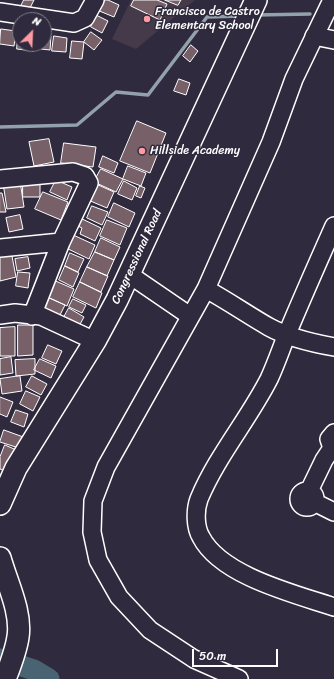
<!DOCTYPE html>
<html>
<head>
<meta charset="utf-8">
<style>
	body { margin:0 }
	#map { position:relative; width:334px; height:679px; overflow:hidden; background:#2f2a3d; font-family:Sriracha,sans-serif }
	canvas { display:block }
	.north { position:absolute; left:12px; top:12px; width:40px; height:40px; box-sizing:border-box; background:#2f2a3d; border:1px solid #827f8b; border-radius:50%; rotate:24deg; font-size:11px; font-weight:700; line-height:16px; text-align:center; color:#fff }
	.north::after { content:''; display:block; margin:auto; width:14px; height:18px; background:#ff9aa2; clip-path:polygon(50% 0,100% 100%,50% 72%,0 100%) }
	.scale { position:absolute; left:192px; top:649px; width:86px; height:18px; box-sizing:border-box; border:2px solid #fff; border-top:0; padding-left:5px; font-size:12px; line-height:14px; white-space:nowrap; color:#fff; -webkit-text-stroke:3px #2f2a3d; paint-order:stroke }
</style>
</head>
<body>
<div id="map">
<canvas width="334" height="679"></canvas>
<div class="north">N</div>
<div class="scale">50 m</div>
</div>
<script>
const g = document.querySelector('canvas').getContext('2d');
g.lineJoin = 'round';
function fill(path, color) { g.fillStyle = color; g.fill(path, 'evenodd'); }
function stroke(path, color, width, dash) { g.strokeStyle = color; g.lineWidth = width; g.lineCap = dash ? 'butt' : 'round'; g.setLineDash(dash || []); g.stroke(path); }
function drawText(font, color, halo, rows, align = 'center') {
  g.font = font + ' Sriracha,sans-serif'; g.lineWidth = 3; g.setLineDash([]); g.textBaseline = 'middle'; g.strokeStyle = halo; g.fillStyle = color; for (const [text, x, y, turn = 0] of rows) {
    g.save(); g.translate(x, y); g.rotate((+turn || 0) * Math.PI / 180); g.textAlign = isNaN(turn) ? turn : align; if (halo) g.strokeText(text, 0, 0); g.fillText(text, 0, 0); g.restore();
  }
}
const built = new Path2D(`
	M131,0H195L136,49L112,39Z`);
const stream = new Path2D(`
	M256,15L310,14
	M0,127L77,125L116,92L148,95L207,17L242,16`);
const river = new Path2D(`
	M0,659L34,670L49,679`);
const building = new Path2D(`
	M24,0H34L29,10L21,6Z
	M101,0H108L119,5L114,17L97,10Z
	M134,0H157L167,4L160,20L131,6Z
	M165,0H181L178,5Z
	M96,15L108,21L102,33L91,27Z
	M19,21L20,44H34V51L17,49Z
	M1,29L16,31L14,46L0,44Z
	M91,32L102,40L94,50L84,42Z
	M44,35L51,36L50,50L41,49V44H44Z
	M54,36L67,38L66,52L52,51Z
	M72,41L84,42L82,59L70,58Z
	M191,45L198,51L190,62L183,56Z
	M179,79L190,83L186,95L174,91Z
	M137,121L166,133L150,173L120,161Z
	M49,139L54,162L34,166L29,142Z
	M64,143L96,147L93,167L61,163Z
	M103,156L118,163L114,173L99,167Z
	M128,166L146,173L141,186L123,179Z
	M101,169L123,179L116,192L94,182Z
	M56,180L72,187L67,200L50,192Z
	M20,181L24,207L7,209L3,183Z
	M124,181L137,188L132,200L118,194Z
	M23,182H40V197H23Z
	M96,184L114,192L107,208L88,200Z
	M140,186L145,188L141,198L136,196Z
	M43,192L68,202L61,220L35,209Z
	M0,193H2L6,212H0Z
	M114,203L135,213L129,227L108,217Z
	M92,206L108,212L102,225L87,218Z
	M20,215L23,229L9,232L6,218Z
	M78,217L101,228L95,241L80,234L82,228L74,224Z
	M107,220L127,228L120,245L100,236Z
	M71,234L95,245L89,259L64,247Z
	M101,238L120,247L114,260L95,252Z
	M11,251L16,277L0,281V253Z
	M95,252L114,260L107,276L87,267Z
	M70,253L84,259L78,272L65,266Z
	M28,257L30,268L17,271L15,259Z
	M65,266L79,273L73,287L59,280Z
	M87,267L108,276L101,292L80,282Z
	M18,272L30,273L28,288L16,286Z
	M51,279L74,289L67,306L43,295Z
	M80,282L102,293L96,308L73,297Z
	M45,296L65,305L58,319L38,310Z
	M73,299L86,305L82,313L69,307Z
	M69,308L84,317L78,328L63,319Z
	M18,325H33V355L18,356Z
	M15,327V356H0V328Z
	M48,345L62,351L56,364L42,358Z
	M11,357L13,373L0,375V359Z
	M35,359V374L16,376L15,360Z
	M40,359L56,366L51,378L34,370Z
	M20,376L22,391L2,394L0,379Z
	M32,376L47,384L41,395L26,387Z
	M26,391L40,397L33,411L20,404Z
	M0,397L13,402L7,417L0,414Z
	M16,410L28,414L24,427L11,422Z
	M4,430L26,438L22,449L0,442Z
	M5,445L23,453L13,475L0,469V457Z`);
const minor = new Path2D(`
	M0,12L74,23L85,18L95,0
	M314,36L334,40
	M0,179L73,172L85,176L89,183L61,242L32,316
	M334,226C318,262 302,298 287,334C281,349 276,364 269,379C248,420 217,456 199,499C195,510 195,527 201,537C221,576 295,594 334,607
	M0,248L61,242
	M130,275L190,316
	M206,289C228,301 248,315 269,327C289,338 312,343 334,347
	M0,315L15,313L41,316L95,341
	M334,433L329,439L332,448L334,447
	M309,491L324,460L332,448
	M299 499a8 8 0 1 1 16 0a8 8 0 1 1-16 0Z
	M314,502L334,512
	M239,679L194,659L150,630L119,597L98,560L92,532L93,501L106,467L206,289L271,142L294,79L332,0`);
const major = new Path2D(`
	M0,504L16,468L95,341L117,300L256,0
	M0,558C7,583 22,612 18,637C16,651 10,666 5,679`);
const markers = [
	[147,19,4,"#ff9aa2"],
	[142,151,4,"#ff9aa2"]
];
const poiNames = [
	["Francisco de Castro",155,12],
	["Elementary School",155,26],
	["Hillside Academy",150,151]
];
const streetNames = [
	["Congressional Road",137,257,-65]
];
fill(built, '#453a4a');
stroke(stream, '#92a1ab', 3.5);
stroke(river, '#4a6373', 21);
fill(building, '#776067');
stroke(building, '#fff', 1);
stroke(minor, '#fff', 20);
stroke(major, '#fff', 24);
stroke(minor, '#2f2a3d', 17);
stroke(major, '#2f2a3d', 21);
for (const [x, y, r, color] of markers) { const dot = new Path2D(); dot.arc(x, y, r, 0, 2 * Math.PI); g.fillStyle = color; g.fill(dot); stroke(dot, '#2f2a3d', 1.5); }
drawText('12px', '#fff', '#2f2a3d', poiNames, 'left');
drawText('12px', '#fff', '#2f2a3d', streetNames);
</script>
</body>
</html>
